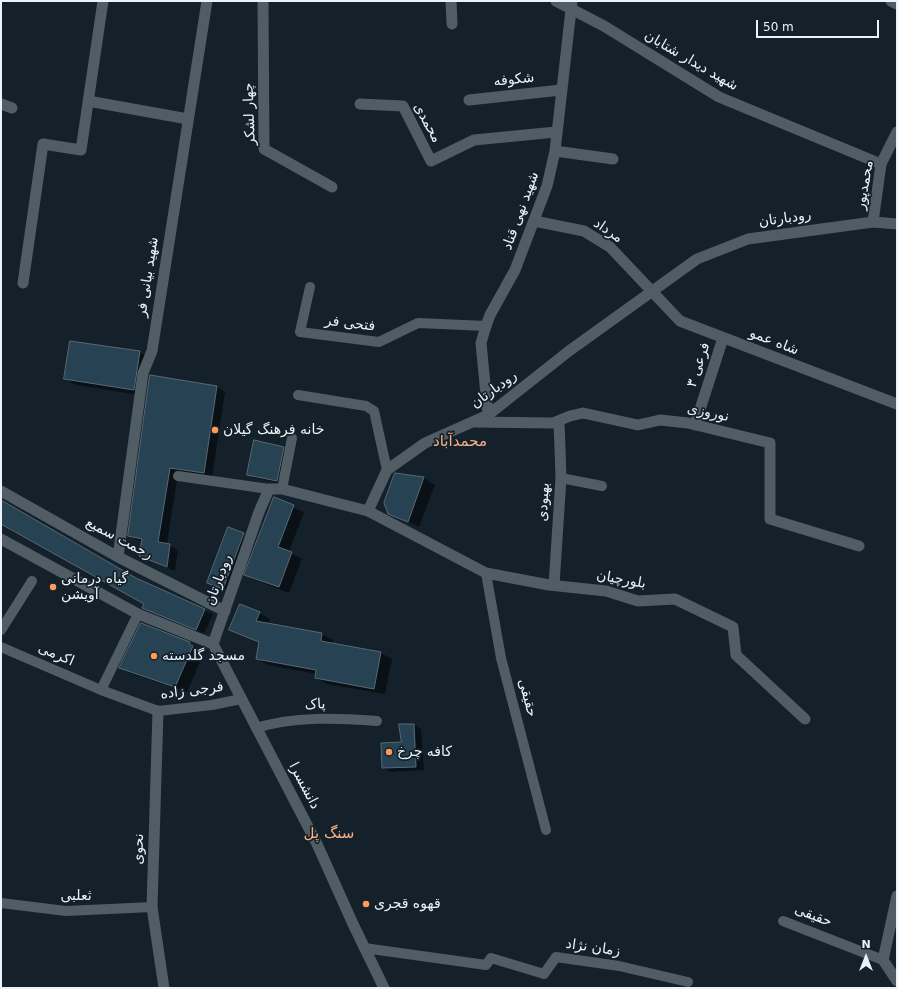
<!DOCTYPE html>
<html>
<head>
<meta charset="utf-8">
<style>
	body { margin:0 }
	#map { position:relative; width:898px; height:989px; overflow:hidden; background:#14212a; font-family:"DejaVu Sans",sans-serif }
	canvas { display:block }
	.frame { position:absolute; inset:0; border:2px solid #eaf3f9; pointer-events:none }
	.north { position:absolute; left:846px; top:937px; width:40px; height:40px; -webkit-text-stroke:3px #14212a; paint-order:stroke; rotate:0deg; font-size:11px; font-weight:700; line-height:16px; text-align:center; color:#eaf3f9 }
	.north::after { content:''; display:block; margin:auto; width:14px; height:18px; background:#eaf3f9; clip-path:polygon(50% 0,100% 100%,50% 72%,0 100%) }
	.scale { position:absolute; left:756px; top:20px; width:123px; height:18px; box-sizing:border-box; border:2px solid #eaf3f9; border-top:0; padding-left:5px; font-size:12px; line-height:14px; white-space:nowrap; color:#eaf3f9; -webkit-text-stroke:3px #14212a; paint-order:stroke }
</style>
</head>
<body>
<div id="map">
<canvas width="898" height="989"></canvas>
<div class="frame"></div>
<div class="north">N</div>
<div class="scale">50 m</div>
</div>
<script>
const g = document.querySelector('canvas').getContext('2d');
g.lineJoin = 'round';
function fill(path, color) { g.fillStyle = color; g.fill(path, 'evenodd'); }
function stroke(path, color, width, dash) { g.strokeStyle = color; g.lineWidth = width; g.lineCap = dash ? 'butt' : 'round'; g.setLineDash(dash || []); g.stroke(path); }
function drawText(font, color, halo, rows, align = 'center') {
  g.font = font + ' "DejaVu Sans",Cairo,sans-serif'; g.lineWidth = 3.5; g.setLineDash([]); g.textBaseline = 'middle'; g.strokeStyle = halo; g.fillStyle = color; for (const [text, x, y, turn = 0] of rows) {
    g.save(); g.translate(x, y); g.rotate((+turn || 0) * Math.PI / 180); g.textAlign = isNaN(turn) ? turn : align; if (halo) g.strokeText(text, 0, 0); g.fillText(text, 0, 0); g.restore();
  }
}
const shadow = new Path2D(`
	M139,352L151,359L145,396L76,385L65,379Z
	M217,387L225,392L212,477L178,473L167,544L178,550L175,571L140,556L142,542L129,536Z
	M283,448L291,452L284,484L255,478L248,474Z
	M394,475L424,478L435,485L419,527L389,513L385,503Z
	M274,499L304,512L289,552L302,559L289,593L256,580L246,575Z
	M1,503L135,579L213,614L204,633L152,612L144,608L146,604L1,523Z
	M229,528L251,538L231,592L208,582Z
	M259,613L270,619L268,624L322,634L333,640L332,644L381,653L392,659L385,694L327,684L316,678L317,674L268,665L257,659L260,643L230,629Z
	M141,624L190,643L204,653L187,692L132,674L120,668Z
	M414,725L421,729L424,770L391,772L383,768Z`);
const building = new Path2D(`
	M70,341L140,351L134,390L64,379Z
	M150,375L217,386L204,473L170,468L158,542L170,544L167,567L139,556L142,539L128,536Z
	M254,440L284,447L277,481L247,475Z
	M395,473L424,477L408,522L388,514L384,503Z
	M274,497L294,505L278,547L292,552L279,587L244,575Z
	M1,500L136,578L205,609L196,630L142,608L144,604L1,524Z
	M228,527L244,533L223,589L207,583Z
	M240,604L260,612L256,621L322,633L321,641L381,652L374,689L315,678L316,670L256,659L259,642L229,630Z
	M141,623L190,642L189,644L193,646L175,687L119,668Z
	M399,724H414L416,767L382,768L381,743L401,742Z`);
const service = new Path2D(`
	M310,287L300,332L379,342L418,323L486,326
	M298,395L366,406L374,411L387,470
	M178,476L269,489
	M561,478L602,486
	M282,489L292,438
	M486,573L501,658L546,830
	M1,630L32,581
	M1,647L101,690L158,711L212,705L241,699
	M101,690L138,614
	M256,728C295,716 337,718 377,721
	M1,903L66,911L152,907
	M783,921L883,960
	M364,948L486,965L491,958L544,974L556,957L619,966L688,982`);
const minor = new Path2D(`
	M263,1L264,149L332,187
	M451,1L452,24
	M891,1L897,4
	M469,100L561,90
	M88,101L188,119
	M1,104L12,108
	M360,104L403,106L431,161L474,140L556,132
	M555,151L613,159
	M881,164L897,132
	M534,221L584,231L610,247L680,321L897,404
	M23,283L43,144L81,150L103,1
	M486,326L490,315L515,270L547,186L555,151L572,1
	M474,422L553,423L570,416L583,413L638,425L660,420L688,423L770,443V519L859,546
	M695,425L723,338
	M1,491L118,557L225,611
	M368,511L486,573L549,585L606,591L638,601L675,599L733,627L736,655L805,719
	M118,557L143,373L152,351L207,1
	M554,585L561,478L559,421
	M158,711L152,907L164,988
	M897,896L883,960L897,981`);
const tertiary = new Path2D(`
	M556,1L604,26L719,97L881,164L873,222
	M486,326L481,343L488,415
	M1,539L138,614L213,644
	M213,644L259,512L269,489H282L368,511L387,470L425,443L488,415L569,351L697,259L748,239L873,222L897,224
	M213,644L317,844L353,924L384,988`);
const markers = [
	[215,430,4,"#fe9b58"],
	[53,587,4,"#fe9b58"],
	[154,656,4,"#fe9b58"],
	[389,752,4,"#fe9b58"],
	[366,904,4,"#fe9b58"]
];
const streetNames = [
	["شهید دیدار شتابان",691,61,30],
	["شکوفه",514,80,-6],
	["چهار لشکر",250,114,-92],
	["محمدی",427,123,61],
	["محمدپور",865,185,-80],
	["شهید نهی قناد",521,211,-70],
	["رودبارتان",785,219,-8],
	["مرداد",608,231,34],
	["شهید بیانی فر",148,277,-81],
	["فتحی فر",350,324,7],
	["شاه عمو",774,342,21],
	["فرعی ۳",699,365,-72],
	["رودبارتان",494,390,-36],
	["نوروزی",708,413,12],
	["بهبودی",544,502,-86],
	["رحمت سمیع",119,539,28],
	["رودبارتان",219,580,-70],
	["بلورچیان",621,580,10],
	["اکرمی",56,655,23],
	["فرجی زاده",192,691,-7],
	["حقیقی",527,698,75],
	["پاک",315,705,-4],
	["دانشسرا",304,786,62],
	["نحوی",139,849,-88],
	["ثعلبی",76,896],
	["حقیقی",813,916,21],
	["زمان نژاد",593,948,8]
];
const poiNames = [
	["خانه فرهنگ گیلان",223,430],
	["گیاه درمانی",61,579],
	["آویشن",61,595],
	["مسجد گلدسته",162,656],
	["کافه چرخ",397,752],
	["قهوه قجری",374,904]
];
const neighbourhoodNames = [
	["محمدآباد",460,442],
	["سنگ پل",329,834]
];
fill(shadow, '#0007');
fill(building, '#274253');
stroke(building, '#596973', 1);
stroke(service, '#505d65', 10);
stroke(minor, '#505d65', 11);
stroke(tertiary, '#505d65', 11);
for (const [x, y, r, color] of markers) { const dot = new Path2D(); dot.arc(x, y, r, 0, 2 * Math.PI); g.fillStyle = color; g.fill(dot); stroke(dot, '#14212a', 1.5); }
drawText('14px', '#eaf3f9', '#14212a', streetNames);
drawText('14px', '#eaf3f9', '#14212a', poiNames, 'left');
drawText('15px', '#f7b185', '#14212a', neighbourhoodNames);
</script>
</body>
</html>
